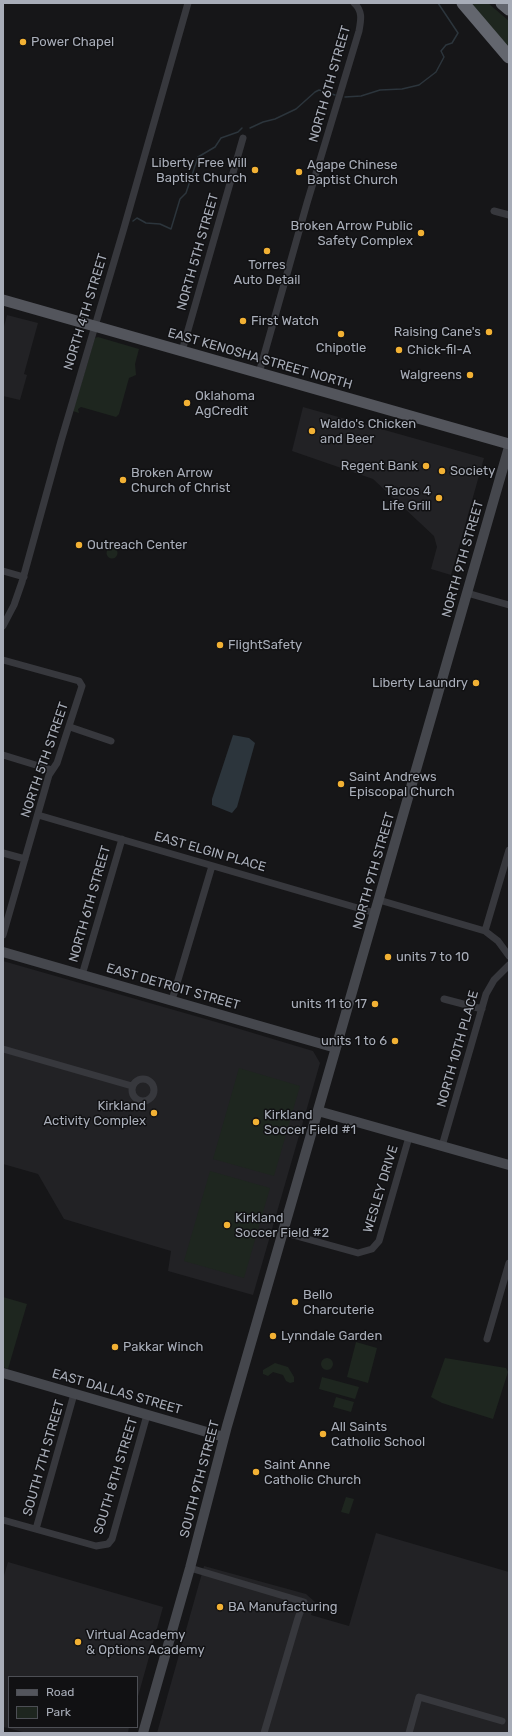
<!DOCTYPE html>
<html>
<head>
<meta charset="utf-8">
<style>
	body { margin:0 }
	#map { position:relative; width:512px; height:1736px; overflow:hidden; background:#161618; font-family:Rubik,sans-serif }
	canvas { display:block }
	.frame { position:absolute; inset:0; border:4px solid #a8adb8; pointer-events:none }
	.legend { position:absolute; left:8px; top:1676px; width:130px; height:52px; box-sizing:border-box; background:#111113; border:1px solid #4d4f55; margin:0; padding:5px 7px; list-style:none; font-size:12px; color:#a8adb8 }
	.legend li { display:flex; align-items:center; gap:8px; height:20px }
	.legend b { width:20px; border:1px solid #4d4f55 }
</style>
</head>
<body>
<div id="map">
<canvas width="512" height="1736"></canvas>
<div class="frame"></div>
<ul class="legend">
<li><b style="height:5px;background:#53555c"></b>Road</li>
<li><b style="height:11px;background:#1e261f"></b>Park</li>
</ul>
</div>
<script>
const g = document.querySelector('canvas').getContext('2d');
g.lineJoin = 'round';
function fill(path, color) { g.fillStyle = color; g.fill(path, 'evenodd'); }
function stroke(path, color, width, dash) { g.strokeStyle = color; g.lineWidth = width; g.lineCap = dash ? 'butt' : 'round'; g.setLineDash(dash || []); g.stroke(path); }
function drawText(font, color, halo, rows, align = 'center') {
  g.font = font + ' Rubik,sans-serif'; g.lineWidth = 3; g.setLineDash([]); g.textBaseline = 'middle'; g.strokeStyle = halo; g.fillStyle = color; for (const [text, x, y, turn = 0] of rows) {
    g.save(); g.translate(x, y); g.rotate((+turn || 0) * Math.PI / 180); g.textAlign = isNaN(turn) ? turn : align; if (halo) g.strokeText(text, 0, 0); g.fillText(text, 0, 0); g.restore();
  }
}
const built = new Path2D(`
	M7,315L38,323L24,374L27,375L20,400L3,396V330Z
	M303,407L484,458L451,575L431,569L437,547L434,536L373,479L292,451Z
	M3,961L223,1024L313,1051L320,1063L253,1295L168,1271L171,1251L64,1219L38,1174L3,1164Z
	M376,1533L509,1572V1733H157L204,1566L306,1594L315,1602L311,1615L349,1626Z
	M8,1562L163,1607L137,1700V1677H9V1727H129L128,1733H27L3,1727V1579Z`);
const green = new Path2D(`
	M468,3H488L509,21V50Z
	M98,337L139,349L135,364L136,375L129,378L119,414L116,417L81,407L78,409L79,413L73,411L95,338Z
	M106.5 553a5.5 5.5 0 1 1 11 0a5.5 5.5 0 1 1-11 0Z
	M239,1068L300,1086L274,1176L213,1159Z
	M210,1171L270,1188L244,1278L184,1261Z
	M3,1297L27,1304L8,1369L3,1367Z
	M356,1342L377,1348L368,1383L347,1377Z
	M321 1364a6 6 0 1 1 12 0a6 6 0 1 1-12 0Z
	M445,1358L506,1368L508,1372L493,1419L442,1403L431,1397Z
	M275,1363L288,1367L294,1377V1382L290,1383L286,1381L283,1375L273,1372L268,1376L263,1374V1370Z
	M322,1377L359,1387L355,1399L319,1389Z
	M336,1397L354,1402L351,1412L333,1407Z
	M346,1497L354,1499L349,1514L341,1512Z`);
const water = new Path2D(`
	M233,735L249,738L255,743L237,807L232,813L212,805V799Z`);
const stream = new Path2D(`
	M345,97L361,96L380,90L402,89L419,85L436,72L444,57L441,51L446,45L452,43L458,33L438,3
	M250,128L263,122L275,119L296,109L315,92L319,90L335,95
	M133,221L137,218L146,223L160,224L171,229L180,199L186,193L198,157L215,147L221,138L238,132L242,128`);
const street = new Path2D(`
	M494,211L509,215
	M182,351L243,138
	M259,373L307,203L359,31C361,20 363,11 354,3
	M3,571L24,577
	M467,593L509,605
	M3,626L14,605L22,582L61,441L124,228L188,3
	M3,660L79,681L82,686L57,763L49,775L3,935
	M70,727L111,741
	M3,755L52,770
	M38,815L375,913
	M3,853L25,859
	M379,900L485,931L498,941L509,956
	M485,931L509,850
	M82,975L122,839
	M444,999L482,1009
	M172,1000L212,866
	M3,1049L132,1086
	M132 1090a11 11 0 1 1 22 0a11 11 0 1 1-22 0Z
	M442,1146L486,994L494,980L509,965
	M282,1232L358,1253L372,1249L379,1241L409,1137
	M487,1339L509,1263
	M3,1520L96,1546L108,1544L112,1539L147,1415
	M36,1529L74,1394
	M190,1568L304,1602L298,1618L264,1733
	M409,1733L419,1697L502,1721`);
const secondary = new Path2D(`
	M3,952L336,1048
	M318,1111L509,1165
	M3,1373L224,1437
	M143,1733L190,1568L227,1426L509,447`);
const primary = new Path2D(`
	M3,300L509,444`);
const highway = new Path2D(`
	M463,3L509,57
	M502,3L509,9`);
const markers = [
	[23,42,4,"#f2b134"],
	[255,170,4,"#f2b134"],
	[299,172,4,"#f2b134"],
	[421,233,4,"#f2b134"],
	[267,251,4,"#f2b134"],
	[243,321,4,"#f2b134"],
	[489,332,4,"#f2b134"],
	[341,334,4,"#f2b134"],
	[399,350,4,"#f2b134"],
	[470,375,4,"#f2b134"],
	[187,403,4,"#f2b134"],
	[312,431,4,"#f2b134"],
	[426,466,4,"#f2b134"],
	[442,471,4,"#f2b134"],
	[123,480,4,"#f2b134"],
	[439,498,4,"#f2b134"],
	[79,545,4,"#f2b134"],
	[220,645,4,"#f2b134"],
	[476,683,4,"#f2b134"],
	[341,784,4,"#f2b134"],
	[388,957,4,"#f2b134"],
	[375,1004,4,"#f2b134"],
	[395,1041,4,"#f2b134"],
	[154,1113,4,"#f2b134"],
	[256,1122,4,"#f2b134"],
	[227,1225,4,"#f2b134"],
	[295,1302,4,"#f2b134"],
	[273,1336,4,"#f2b134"],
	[115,1347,4,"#f2b134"],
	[323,1434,4,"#f2b134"],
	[256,1472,4,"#f2b134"],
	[220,1607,4,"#f2b134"],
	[78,1642,4,"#f2b134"]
];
const poiNames = [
	["Power Chapel",31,42],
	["Liberty Free Will",247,163,"right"],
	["Baptist Church",247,178,"right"],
	["Agape Chinese",307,165],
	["Baptist Church",307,180],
	["Broken Arrow Public",413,226,"right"],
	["Safety Complex",413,241,"right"],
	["Torres",267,265,"center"],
	["Auto Detail",267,280,"center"],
	["First Watch",251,321],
	["Raising Cane's",481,332,"right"],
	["Chipotle",341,348,"center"],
	["Chick-fil-A",407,350],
	["Walgreens",462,375,"right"],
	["Oklahoma",195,396],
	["AgCredit",195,411],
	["Waldo's Chicken",320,424],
	["and Beer",320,439],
	["Regent Bank",418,466,"right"],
	["Society",450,471],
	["Broken Arrow",131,473],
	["Church of Christ",131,488],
	["Tacos 4",431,491,"right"],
	["Life Grill",431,506,"right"],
	["Outreach Center",87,545],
	["FlightSafety",228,645],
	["Liberty Laundry",468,683,"right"],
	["Saint Andrews",349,777],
	["Episcopal Church",349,792],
	["units 7 to 10",396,957],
	["units 11 to 17",367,1004,"right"],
	["units 1 to 6",387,1041,"right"],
	["Kirkland",146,1106,"right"],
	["Activity Complex",146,1121,"right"],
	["Kirkland",264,1115],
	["Soccer Field #1",264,1130],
	["Kirkland",235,1218],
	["Soccer Field #2",235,1233],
	["Bello",303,1295],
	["Charcuterie",303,1310],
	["Lynndale Garden",281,1336],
	["Pakkar Winch",123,1347],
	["All Saints",331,1427],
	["Catholic School",331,1442],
	["Saint Anne",264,1465],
	["Catholic Church",264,1480],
	["BA Manufacturing",228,1607],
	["Virtual Academy",86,1635],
	["& Options Academy",86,1650]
];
const streetNames = [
	["NORTH 6TH STREET",330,84,-74],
	["NORTH 5TH STREET",198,252,-74],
	["NORTH 4TH STREET",86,312,-73],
	["EAST KENOSHA STREET NORTH",260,359,16],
	["NORTH 9TH STREET",463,559,-74],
	["NORTH 5TH STREET",45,760,-71],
	["EAST ELGIN PLACE",210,852,16],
	["NORTH 9TH STREET",374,871,-74],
	["NORTH 6TH STREET",90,904,-74],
	["EAST DETROIT STREET",173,987,16],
	["NORTH 10TH PLACE",458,1049,-74],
	["WESLEY DRIVE",381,1189,-73],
	["EAST DALLAS STREET",117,1392,16],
	["SOUTH 7TH STREET",44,1458,-74],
	["SOUTH 8TH STREET",116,1476,-73],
	["SOUTH 9TH STREET",200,1479,-75]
];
fill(built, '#222225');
fill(green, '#1e261f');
fill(water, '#2c353c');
stroke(stream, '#2c353c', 1.5);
stroke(street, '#37383d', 7);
stroke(secondary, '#45474d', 10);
stroke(primary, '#53555c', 11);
stroke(highway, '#63666e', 13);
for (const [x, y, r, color] of markers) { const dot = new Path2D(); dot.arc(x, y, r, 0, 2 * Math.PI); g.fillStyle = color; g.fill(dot); stroke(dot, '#111113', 1.5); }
drawText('13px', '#a8adb8', '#111113', poiNames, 'left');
drawText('13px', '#a8adb8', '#111113', streetNames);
</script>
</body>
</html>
